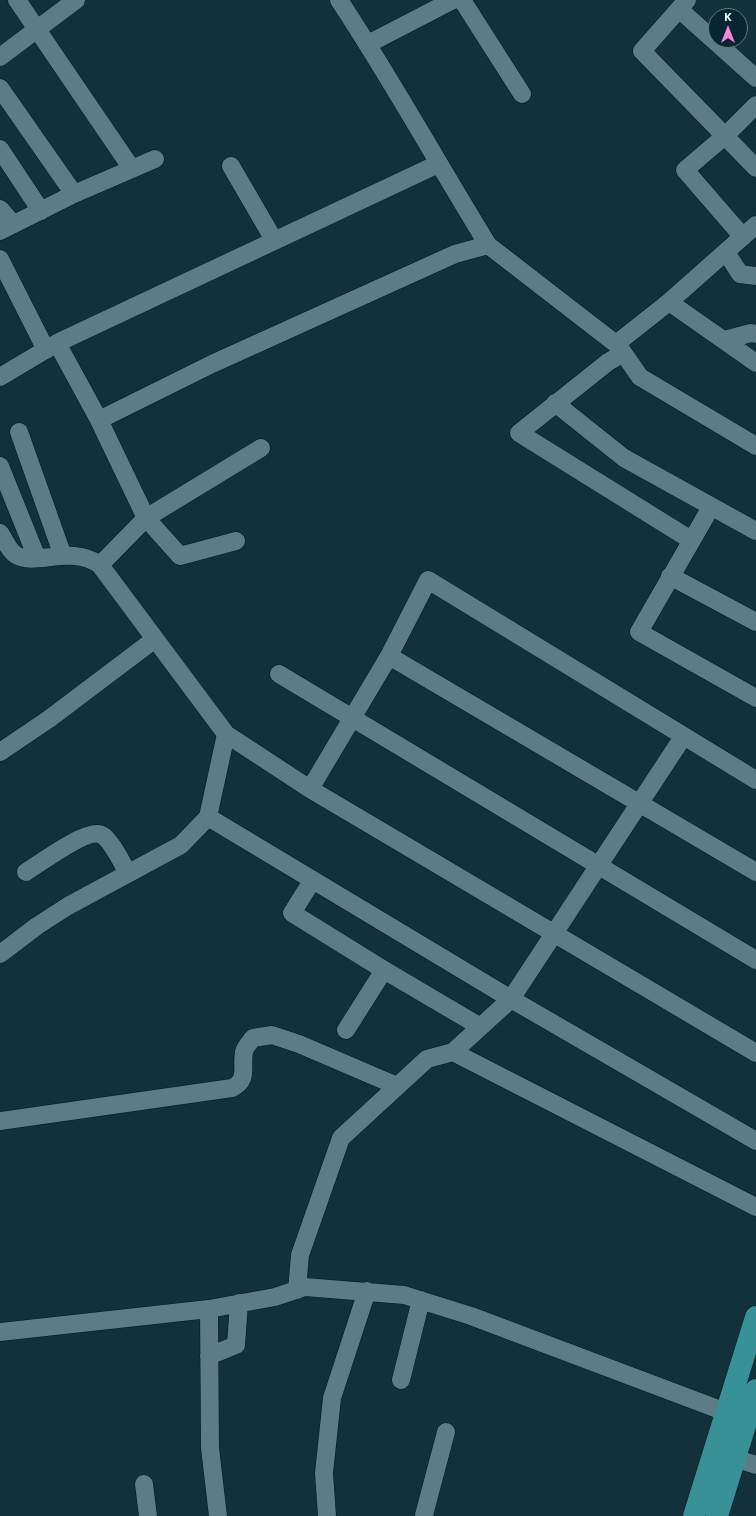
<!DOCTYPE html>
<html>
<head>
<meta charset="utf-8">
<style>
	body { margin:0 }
	#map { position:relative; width:756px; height:1516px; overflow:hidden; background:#12313a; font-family:Commissioner,sans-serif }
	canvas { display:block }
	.north { position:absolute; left:708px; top:8px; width:40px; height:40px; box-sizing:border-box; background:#072730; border:1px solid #617b82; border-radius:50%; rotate:0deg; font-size:11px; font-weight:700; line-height:16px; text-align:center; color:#e7f8fe }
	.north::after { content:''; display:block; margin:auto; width:14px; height:18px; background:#ff85df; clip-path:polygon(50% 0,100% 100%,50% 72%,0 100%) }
</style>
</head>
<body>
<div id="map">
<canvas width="756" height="1516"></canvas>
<div class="north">K</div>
</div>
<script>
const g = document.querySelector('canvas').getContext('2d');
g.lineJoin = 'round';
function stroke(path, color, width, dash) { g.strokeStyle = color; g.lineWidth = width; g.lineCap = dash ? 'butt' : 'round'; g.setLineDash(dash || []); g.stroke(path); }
const minor = new Path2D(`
	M17,0L132,169
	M339,0C392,80 438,164 488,245
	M462,0L522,94
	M687,0L642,51L756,168
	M680,10L756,78
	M368,44L453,0
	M0,57L76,0
	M0,88L74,194
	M0,149L41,211
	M231,166L274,240
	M0,209L13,224
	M0,231L74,194L155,159
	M743,237L685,170L726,135L756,105
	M726,252L740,274L756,276
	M0,259L46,350
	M669,302L756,363
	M724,340L751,333L756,334
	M57,343L99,420
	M617,344L640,377L756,446
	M622,354L608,362L519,433L691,540
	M0,377L57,343L438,164
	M555,403L624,458L756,531
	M19,432L63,556
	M0,466L37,558
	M711,507L639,632L756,698
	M0,533C5,540 9,551 16,555C36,567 71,544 100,565L226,734L310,789L756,1053
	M236,541L180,556L146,518L261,448
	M100,565L146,518L99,420L212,364L455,254L488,245L616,344L669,302L756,225
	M670,576L756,622
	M389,656L756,872
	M279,674L756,960
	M226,734L208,817L511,999L756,1141
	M0,752L49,719L155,639
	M310,789L389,656L428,580L756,780
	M26,872C39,864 88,827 102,835C111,840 122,863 128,873
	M312,881L292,913L384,970L479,1026
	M0,954L37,926L68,906L181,845L208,817
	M346,1030L384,970
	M453,1052L756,1207
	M0,1121L232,1088C249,1080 241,1067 244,1052C245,1047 250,1042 253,1038L272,1035L299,1044L397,1086
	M297,1290L300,1255L341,1138L427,1059L453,1052L511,999L683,737
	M209,1309L210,1448L218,1516
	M0,1332L209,1309L275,1297L305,1287L404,1295L471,1316L739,1417
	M209,1356L236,1345L239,1303
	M401,1380L421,1300
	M734,1458L756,1465
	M144,1484L148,1516
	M424,1515L446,1432
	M327,1516L324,1473L332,1398L367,1291`);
const major = new Path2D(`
	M694,1516L756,1317
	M717,1516L756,1390`);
stroke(minor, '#001821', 19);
stroke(major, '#001821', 23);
stroke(minor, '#5d7c87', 18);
stroke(major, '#379197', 22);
</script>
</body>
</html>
